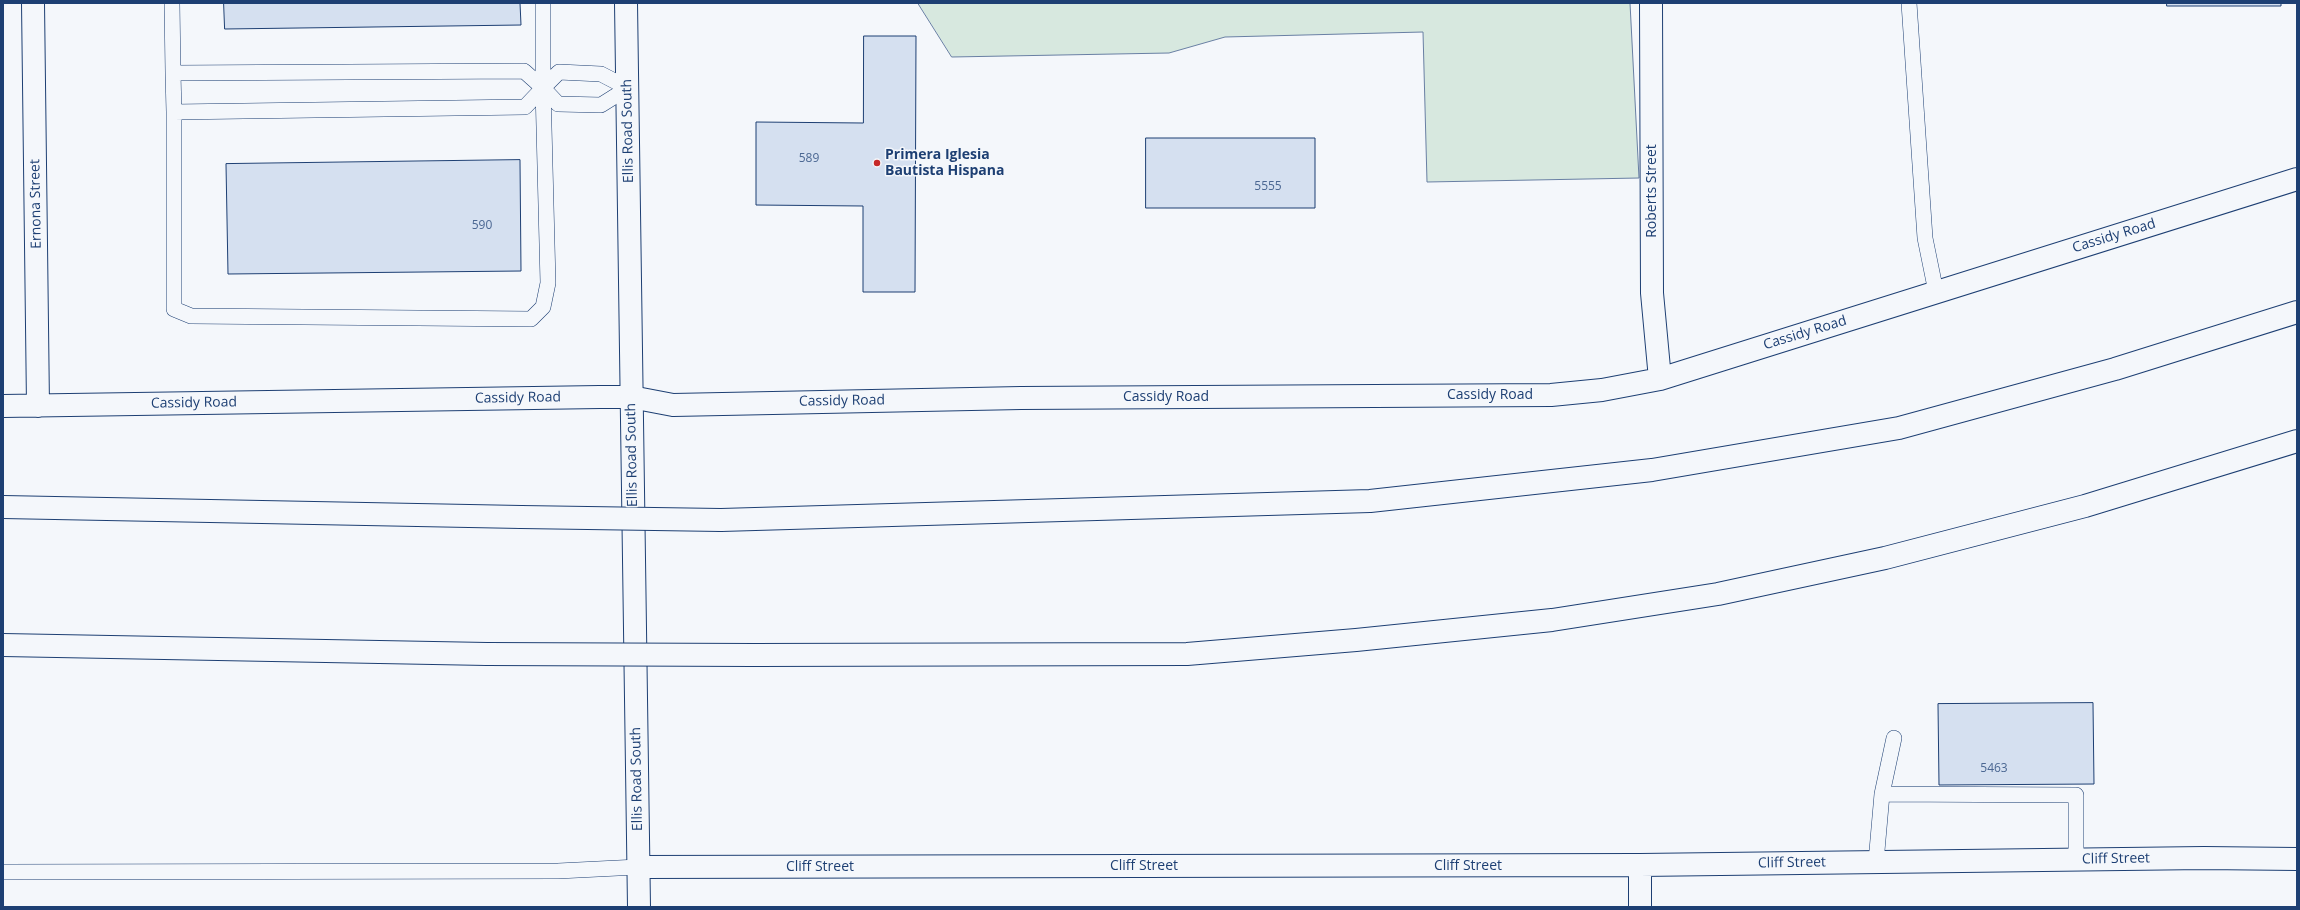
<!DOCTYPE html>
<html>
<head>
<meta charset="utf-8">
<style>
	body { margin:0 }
	#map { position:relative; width:2300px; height:910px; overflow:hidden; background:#f4f7fb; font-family:"Open Sans",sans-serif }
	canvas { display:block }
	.frame { position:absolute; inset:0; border:4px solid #1d3f73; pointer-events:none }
</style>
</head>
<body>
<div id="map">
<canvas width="2300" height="910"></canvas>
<div class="frame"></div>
</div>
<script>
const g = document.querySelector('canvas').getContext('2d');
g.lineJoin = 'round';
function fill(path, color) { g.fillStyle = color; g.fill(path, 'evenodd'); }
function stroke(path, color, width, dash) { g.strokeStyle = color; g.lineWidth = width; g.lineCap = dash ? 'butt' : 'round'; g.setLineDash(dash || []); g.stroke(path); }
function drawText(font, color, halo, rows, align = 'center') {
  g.font = font + ' "Open Sans",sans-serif'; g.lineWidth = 3; g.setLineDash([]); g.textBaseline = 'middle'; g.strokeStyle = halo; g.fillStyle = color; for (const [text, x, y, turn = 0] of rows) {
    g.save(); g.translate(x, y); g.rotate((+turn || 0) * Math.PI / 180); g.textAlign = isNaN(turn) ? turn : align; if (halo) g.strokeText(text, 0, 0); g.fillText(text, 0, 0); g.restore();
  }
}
const green = new Path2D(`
	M918,3H1630L1639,178L1427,182L1423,32L1225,37L1169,53L952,57Z`);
const building = new Path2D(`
	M224,3H520L521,25L225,29Z
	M2167,3H2281V6H2167Z
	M864,36H916L915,292H863V206L756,205V122L863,123Z
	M1146,138H1315V208H1146Z
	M520,160L521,271L228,274L226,164Z
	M2093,703L2094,784L1939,785L1938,704Z`);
const lane = new Path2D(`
	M172,3L173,73L524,71L543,88
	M1909,3L1925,238L1936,292
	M559,72L601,74L628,88L601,105L558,104L543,88Z
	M173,73L174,112
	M543,88L525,107L174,112V309L191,316L531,319L543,307L548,283L543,88V3
	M1882,794L1894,738
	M1876,862L1882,794L2076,795V859
	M3,872L558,871L638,867`);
const street = new Path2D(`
	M33,3L38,406
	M1651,3L1652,293L1660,379
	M3,406L600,397H631L673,405L1021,398L1551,395L1602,390L1660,379L2297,179
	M1640,865V907
	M638,867L1640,865L2204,858L2297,859`);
const secondary = new Path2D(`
	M626,3L639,907`);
const highway = new Path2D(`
	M3,507L521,517
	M721,520L1370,501L1652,470L1899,428L2115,369L2297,312
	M3,645L487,654
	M754,655L1187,654L1356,640L1552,620L1718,594L1885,558L2085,506L2297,441`);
const highwayBridge = new Path2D(`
	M521,517L721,520
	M487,654L754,655`);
const markers = [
	[877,163,4,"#c62828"]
];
const numberNames = [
	["589",809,159],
	["5555",1268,187],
	["590",482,226],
	["5463",1994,769]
];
const streetNames = [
	["Ellis Road South",628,131,-91],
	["Roberts Street",1652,191,-90],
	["Ernona Street",36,204,-91],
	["Cassidy Road",2114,236,-17],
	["Cassidy Road",1805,333,-17],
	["Cassidy Road",1490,395],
	["Cassidy Road",1166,397],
	["Cassidy Road",518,398,-1],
	["Cassidy Road",842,401,-1],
	["Cassidy Road",194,403,-1],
	["Ellis Road South",632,455,-91],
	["Ellis Road South",637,779,-91],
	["Cliff Street",2116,859,-1],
	["Cliff Street",1792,863,-1],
	["Cliff Street",1144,866],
	["Cliff Street",1468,866],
	["Cliff Street",820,867]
];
const poiNames = [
	["Primera Iglesia",885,155],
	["Bautista Hispana",885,171]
];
fill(green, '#d7e8df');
stroke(green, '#687fa3', 1);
fill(building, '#d5e0f0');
stroke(building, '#1d3f73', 1);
stroke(lane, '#1d3f73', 16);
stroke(street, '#1d3f73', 24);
stroke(secondary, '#1d3f73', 24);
stroke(highway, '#1d3f73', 24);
stroke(lane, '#f4f7fb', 15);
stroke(street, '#f4f7fb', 22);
stroke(secondary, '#f4f7fb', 22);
stroke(highway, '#f4f7fb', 22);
stroke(highwayBridge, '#1d3f73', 24, []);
stroke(highwayBridge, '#f4f7fb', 22);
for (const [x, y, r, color] of markers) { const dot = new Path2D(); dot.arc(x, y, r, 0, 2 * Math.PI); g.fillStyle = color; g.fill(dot); stroke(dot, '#f4f7fb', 1.5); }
drawText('12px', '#4b6792', null, numberNames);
drawText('14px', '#1d3f73', '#f4f7fb', streetNames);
drawText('bold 14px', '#1d3f73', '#f4f7fb', poiNames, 'left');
</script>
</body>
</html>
